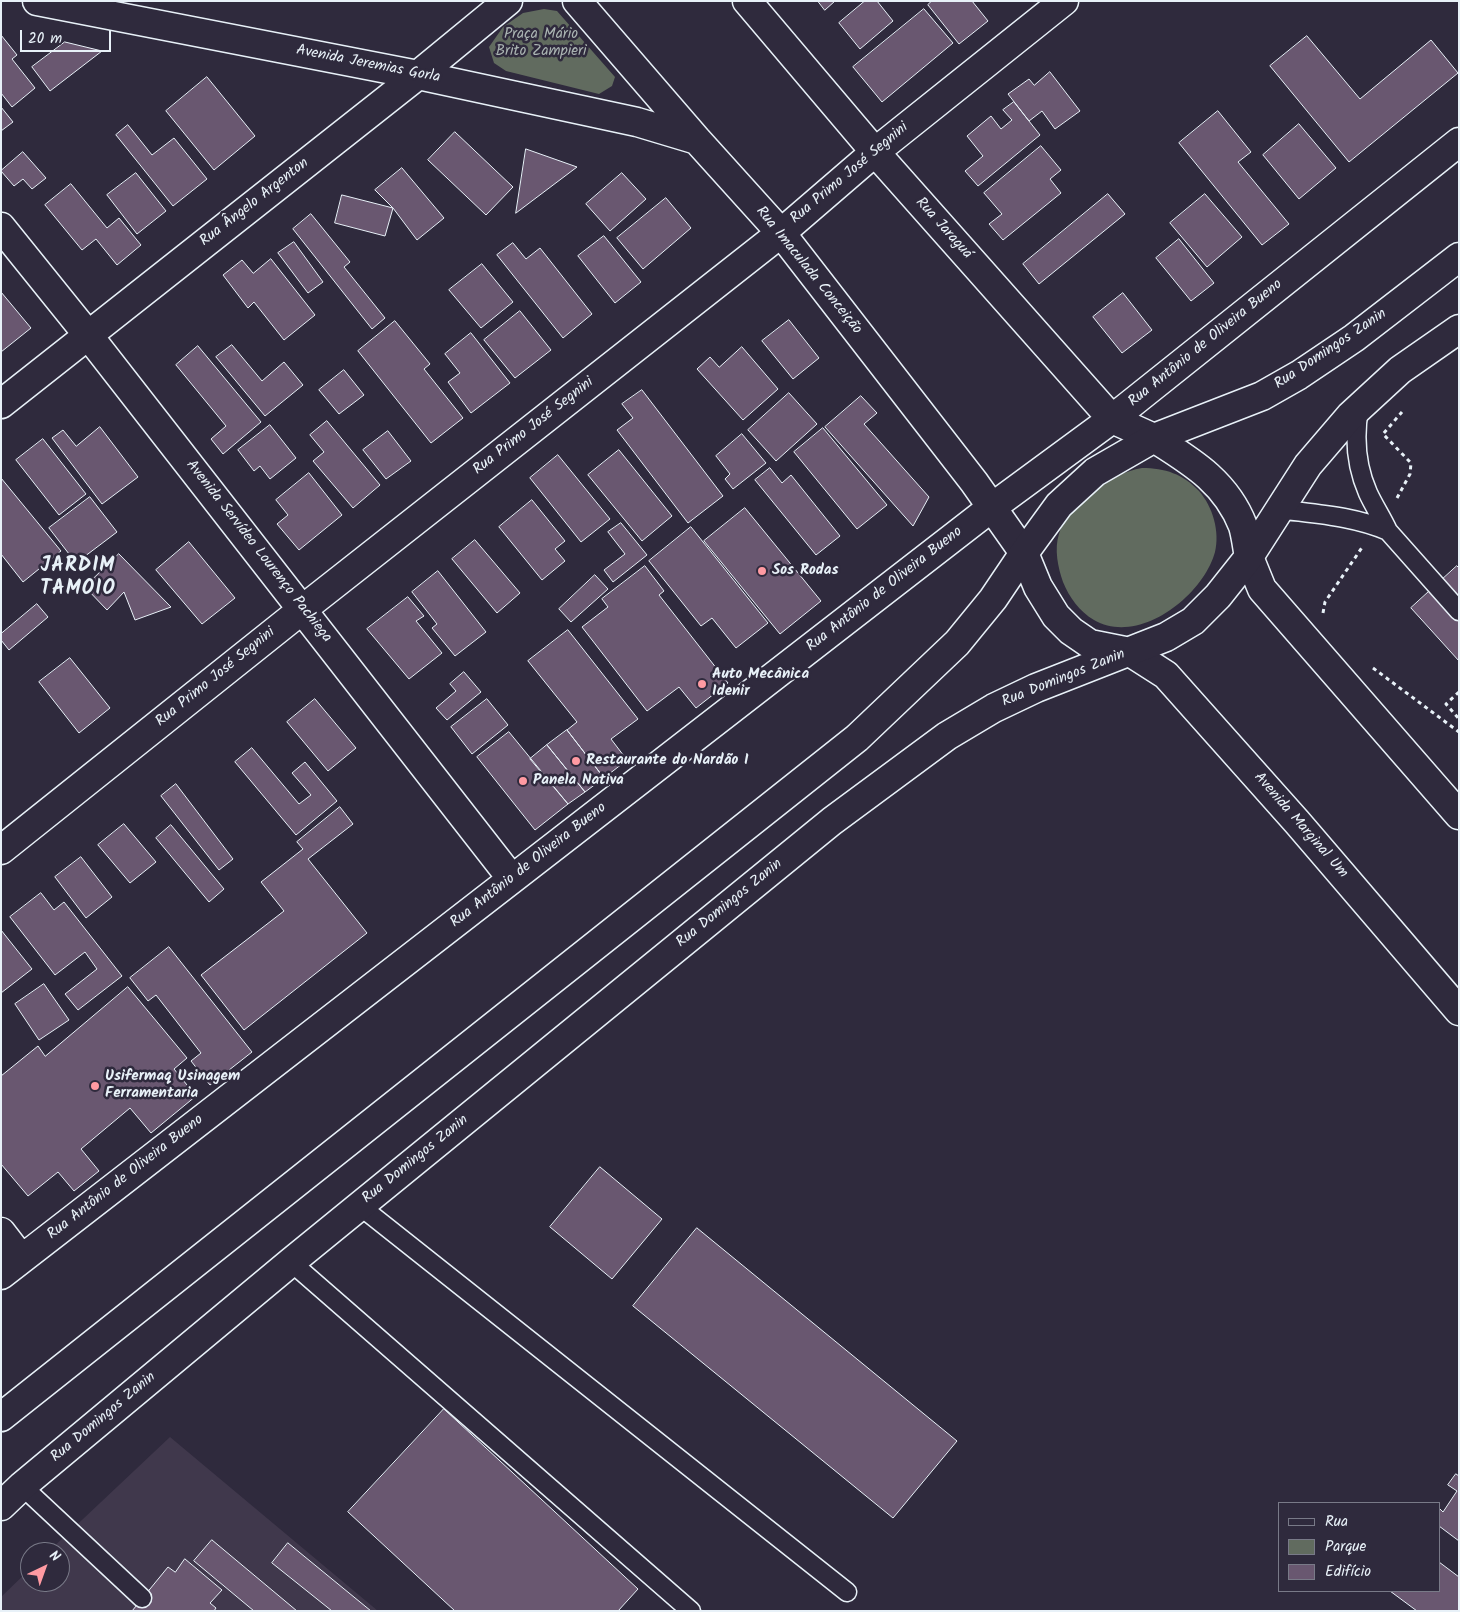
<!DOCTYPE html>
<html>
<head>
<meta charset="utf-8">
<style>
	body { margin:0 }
	#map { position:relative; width:1460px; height:1612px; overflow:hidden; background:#2f2a3d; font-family:Kalam,sans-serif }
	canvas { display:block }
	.frame { position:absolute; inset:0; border:2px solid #e8f1f8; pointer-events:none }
	.legend { position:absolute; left:1278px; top:1502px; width:162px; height:90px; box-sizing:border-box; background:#2f2a3d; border:1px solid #797a88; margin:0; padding:6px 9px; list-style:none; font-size:15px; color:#e8f1f8 }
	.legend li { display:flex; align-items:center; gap:10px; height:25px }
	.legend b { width:25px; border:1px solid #797a88 }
	.north { position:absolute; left:20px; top:1542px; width:50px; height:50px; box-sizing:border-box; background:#2f2a3d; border:1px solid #797a88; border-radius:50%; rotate:42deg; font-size:14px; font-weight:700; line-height:20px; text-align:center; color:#e8f1f8 }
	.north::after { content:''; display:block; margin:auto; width:18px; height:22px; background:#ff9aa2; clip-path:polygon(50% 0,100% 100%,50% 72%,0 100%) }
	.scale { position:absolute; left:20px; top:30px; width:91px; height:22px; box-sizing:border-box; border:2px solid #e8f1f8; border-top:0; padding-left:6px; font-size:15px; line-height:18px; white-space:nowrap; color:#e8f1f8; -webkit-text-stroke:4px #2f2a3d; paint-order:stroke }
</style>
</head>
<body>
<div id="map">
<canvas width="1460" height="1612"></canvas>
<div class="frame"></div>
<ul class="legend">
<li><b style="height:6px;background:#2f2a3d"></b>Rua</li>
<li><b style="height:14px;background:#616b5f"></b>Parque</li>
<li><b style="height:14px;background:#695770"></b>Edifício</li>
</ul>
<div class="north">N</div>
<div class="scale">20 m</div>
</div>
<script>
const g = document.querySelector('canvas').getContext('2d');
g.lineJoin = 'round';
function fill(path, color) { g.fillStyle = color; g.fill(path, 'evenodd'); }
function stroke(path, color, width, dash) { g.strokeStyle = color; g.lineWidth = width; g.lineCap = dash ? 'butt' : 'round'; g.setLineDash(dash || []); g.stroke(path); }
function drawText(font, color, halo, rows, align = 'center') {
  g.font = font + ' Kalam,sans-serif'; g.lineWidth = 5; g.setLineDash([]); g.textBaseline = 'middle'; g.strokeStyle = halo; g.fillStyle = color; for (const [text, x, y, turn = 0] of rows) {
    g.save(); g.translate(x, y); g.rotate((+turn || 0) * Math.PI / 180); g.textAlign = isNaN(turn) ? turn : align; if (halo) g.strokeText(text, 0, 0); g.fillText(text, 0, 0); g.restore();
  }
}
const built = new Path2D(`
	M170,1437L268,1519L378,1611H1V1597L30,1569V1582H60V1552H48Z`);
const green = new Path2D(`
	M544,9L557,11L615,77L612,86L599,94L506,71L494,63L489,47L503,27L523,13Z
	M1142,468C1165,468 1183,474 1199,491C1213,507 1220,532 1215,552C1203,596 1139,646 1094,620C1080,612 1069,597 1063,582C1058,568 1054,549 1059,534C1069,500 1109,474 1142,468Z`);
const building = new Path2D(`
	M818,1H835L825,10Z
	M865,1H877L893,21L860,49L839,23Z
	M932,1H972L988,21L959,44L928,5Z
	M924,9L953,43L882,102L853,67Z
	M1,35L17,55L12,59L35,88L12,107L1,93Z
	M1307,36L1360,99L1431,40L1458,73L1349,162L1270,66Z
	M65,42L102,51L50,91L32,67Z
	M1050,72L1080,111L1055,129L1042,111L1029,121L1008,94L1029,79L1034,85Z
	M207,77L255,136L214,170L166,111Z
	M1014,102L1040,135L978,186L965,171L983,156L967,136L991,116L1001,129L1012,120L1003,110Z
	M1,107L13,122L1,131Z
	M1218,111L1251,152L1238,162L1289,224L1262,245L1179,143Z
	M1299,124L1336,168L1299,199L1263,155Z
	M128,125L152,155L174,138L207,179L173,206L116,135Z
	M455,132L513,187L486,215L428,160Z
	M1041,146L1061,170L1050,179L1061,193L1003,240L989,224L1002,214L984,193Z
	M526,149L577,167L516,213Z
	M23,152L46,178L32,189L23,179L14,186L1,171Z
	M402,168L444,218L417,240L393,208L375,190Z
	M136,173L166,211L137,234L107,195Z
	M622,173L646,199L610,231L586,204Z
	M71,184L107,228L119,218L141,245L117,265L96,239L82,250L45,205Z
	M1108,194L1125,214L1039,284L1023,264Z
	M1205,194L1242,237L1207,267L1170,223Z
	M342,195L393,208L385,236L335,223Z
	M666,198L691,228L643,269L617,238Z
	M311,214L350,262L344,267L385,318L372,329L293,229Z
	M604,236L641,282L615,303L578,256Z
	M1179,239L1214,283L1191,301L1156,258Z
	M294,242L323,282L308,293L278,253Z
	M513,243L526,259L540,248L592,314L563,338L497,255Z
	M271,259L315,315L284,340L254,302L248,308L223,275L242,260L253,273Z
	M482,264L513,302L481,328L449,290Z
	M1,292L31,328L1,352Z
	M1123,293L1152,330L1122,353L1093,317Z
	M520,311L551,350L515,378L484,340Z
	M789,320L819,358L793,379L762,341Z
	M395,321L430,364L424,369L463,418L431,443L358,351Z
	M471,333L510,383L471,413L448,382L460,373L445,354Z
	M232,345L262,381L284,362L303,385L265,416L216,357Z
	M198,346L261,422L223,454L211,439L226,426L176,365Z
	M742,347L778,389L743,420L697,369L710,357L719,367Z
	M344,370L364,395L339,414L319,390Z
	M642,390L723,496L688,523L617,430L633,418L622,404Z
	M789,393L817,424L776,461L748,430Z
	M861,396L877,413L864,424L929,497L913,526L825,427Z
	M327,421L380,485L353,508L313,461L324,452L310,435Z
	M270,425L296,458L270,479L260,466L254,471L238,450Z
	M100,427L138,477L102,504L52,438L63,430L76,446Z
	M823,428L887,505L857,529L794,452Z
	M388,431L411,461L386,479L363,450Z
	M742,434L766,463L733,489L725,479L730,474L716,456Z
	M43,439L86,494L59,515L16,460Z
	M619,450L672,516L642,541L588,475Z
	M558,455L610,519L581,542L530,478Z
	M770,468L782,483L791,475L840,536L816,555L755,480Z
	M309,473L342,515L299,550L277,524L288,515L276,500Z
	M1,478L61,551L23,582L1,554Z
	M90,497L117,532L76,563L49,528Z
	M532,500L565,541L555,549L565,561L542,580L499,527Z
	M745,508L821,601L780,634L704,541Z
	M621,523L647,555L613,582L604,570L625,554L608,532Z
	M691,527L768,623L736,648L712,618L701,626L649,561Z
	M475,540L520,593L497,613L452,559Z
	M189,542L235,598L202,624L156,570Z
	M119,554L171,607L135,620L124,592L107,610L85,587Z
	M645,566L664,591L659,595L728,683L696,708L679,687L647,711L582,627L608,607L602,599Z
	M1457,566L1459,568V661L1411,608Z
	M438,571L486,632L455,656L432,628L437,624L412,592Z
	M595,575L608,589L571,622L559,609Z
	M408,597L424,616L416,621L442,653L409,679L367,629Z
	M37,604L48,617L9,650L1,640V634Z
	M568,630L638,719L611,739L627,760L604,778L567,730L577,722L528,661Z
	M70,658L110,708L79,733L39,682Z
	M464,672L481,692L447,720L436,708L456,691L450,684Z
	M315,699L356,748L328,771L287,722Z
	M487,699L508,725L472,754L451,727Z
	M567,730L604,778L585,792L547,745Z
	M509,732L568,804L535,830L477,757Z
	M547,745L585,792L568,804L530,759Z
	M252,748L299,804L311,795L292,773L305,762L337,801L296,835L235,762Z
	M176,784L233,859L219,870L161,796Z
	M340,807L353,824L308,859L367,933L244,1030L201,975L284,911L261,882L303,849L297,842Z
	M124,824L156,862L130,883L98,845Z
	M171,825L224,889L209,902L156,838Z
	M81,857L112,897L86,918L55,877Z
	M41,893L54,910L64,902L122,976L78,1010L65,994L97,969L85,952L55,975L10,917Z
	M1,930L32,969L1,993Z
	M169,947L252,1052L210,1085L191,1061L201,1053L156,995L148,1001L130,978Z
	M44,984L69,1020L39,1040L15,1004Z
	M128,987L187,1058L174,1069L196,1096L151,1133L130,1108L81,1149L99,1171L74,1191L58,1172L28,1196L1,1164V1076L38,1046L45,1056Z
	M600,1167L662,1219L612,1279L550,1227Z
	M697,1228L957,1441L893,1518L633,1306Z
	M444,1409L638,1589L618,1611H455L348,1512Z
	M1456,1474L1459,1476V1541L1439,1526V1508L1443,1512L1457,1491L1448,1485Z
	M212,1540L297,1611H254L194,1561Z
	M288,1543L371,1611H332L272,1563Z
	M185,1559L222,1590L210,1603L216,1608L214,1611H132L168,1567L175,1572Z
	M1439,1562L1459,1577V1611H1417L1390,1591H1439Z`);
const path = new Path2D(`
	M1397,498L1410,474L1411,463L1383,434L1402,412
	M1323,613L1325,602L1363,546
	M1373,668L1459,732
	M1459,692L1446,704L1459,719`);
const service = new Path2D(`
	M1359,408C1354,437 1356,466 1368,493C1374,506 1382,518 1388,531L1459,611
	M1278,509C1315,514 1354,516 1388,531
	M360,1206L847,1592
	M291,1262L691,1611
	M22,1486L142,1598`);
const minor = new Path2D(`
	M37,1L418,75L637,122L697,140
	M577,1L697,140L781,233L974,482L1024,553
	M747,1L875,152L1112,419L1154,438
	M1,227L88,335L512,879
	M1,404L418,75L508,1
	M1249,557L1262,589L1459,815
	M1130,652L1166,675L1297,822L1459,1011
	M1,850L303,609L781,233L875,152L1064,1
	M1,1232L21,1258
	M1,1275L991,508L1112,419L1459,142`);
const primary = new Path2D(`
	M1154,438C1192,462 1226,482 1243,526C1246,536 1247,547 1249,557
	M1024,553L1038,587L1056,616L1071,631L1090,644L1130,652
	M1,1417L857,738L957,643L993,599L1024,553L1059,505L1095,472L1154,438L1262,396L1299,375L1354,338L1459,257
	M1,1506L22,1486L291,1262L832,821L947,736L994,708L1036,688L1166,637L1193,621L1218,596L1249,557L1308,465L1350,416L1400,370L1459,329`);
const markers = [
	[762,571,5,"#ff9aa2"],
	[702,684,5,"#ff9aa2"],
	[576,761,5,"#ff9aa2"],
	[523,781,5,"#ff9aa2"],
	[95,1086,5,"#ff9aa2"]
];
const parkNames = [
	["Praça Mário",541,35],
	["Brito Zampieri",541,52]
];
const streetNames = [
	["Avenida Jeremias Gorla",368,65,11],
	["Rua Primo José Segnini",850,174,-40],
	["Rua Ângelo Argenton",255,203,-38],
	["Rua Jaraguá",943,229,48],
	["Rua Imaculada Conceição",808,271,51],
	["Rua Antônio de Oliveira Bueno",1206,344,-39],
	["Rua Domingos Zanin",1331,350,-34],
	["Rua Primo José Segnini",534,427,-38],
	["Avenida Servídeo Lourenço Pachiega",258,552,52],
	["Rua Antônio de Oliveira Bueno",885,590,-38],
	["Rua Primo José Segnini",216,678,-39],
	["Rua Domingos Zanin",1064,679,-22],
	["Avenida Marginal Um",1300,826,49],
	["Rua Antônio de Oliveira Bueno",529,866,-38],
	["Rua Domingos Zanin",730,904,-39],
	["Rua Domingos Zanin",416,1160,-39],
	["Rua Antônio de Oliveira Bueno",126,1178,-38],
	["Rua Domingos Zanin",104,1418,-40]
];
const poiNames = [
	["Sos Rodas",772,571],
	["Auto Mecânica",712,675],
	["Idenir",712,692],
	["Restaurante do Nardão I",586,761],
	["Panela Nativa",533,781],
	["Usifermaq Usinagem",105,1077],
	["Ferramentaria",105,1094]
];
const districtNames = [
	["JARDIM",78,568],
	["TAMOIO",78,591]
];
fill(built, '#40384c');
fill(green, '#616b5f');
fill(building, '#695770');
stroke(building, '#e8f1f8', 1);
stroke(service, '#e8f1f8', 21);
stroke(minor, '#e8f1f8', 31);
stroke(primary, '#e8f1f8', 31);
stroke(path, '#e8f1f8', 3, [4, 4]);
stroke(service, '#2f2a3d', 18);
stroke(minor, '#2f2a3d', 28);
stroke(primary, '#2f2a3d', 28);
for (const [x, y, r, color] of markers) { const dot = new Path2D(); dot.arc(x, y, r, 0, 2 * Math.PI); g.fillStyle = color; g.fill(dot); stroke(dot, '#2f2a3d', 2); }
drawText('15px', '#abb5b3', '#2f2a3d', parkNames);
drawText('15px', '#e8f1f8', '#2f2a3d', streetNames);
drawText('bold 15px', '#e8f1f8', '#2f2a3d', poiNames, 'left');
g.letterSpacing = '1px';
drawText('bold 20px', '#e8f1f8', '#2f2a3d', districtNames);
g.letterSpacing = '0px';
</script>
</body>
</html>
